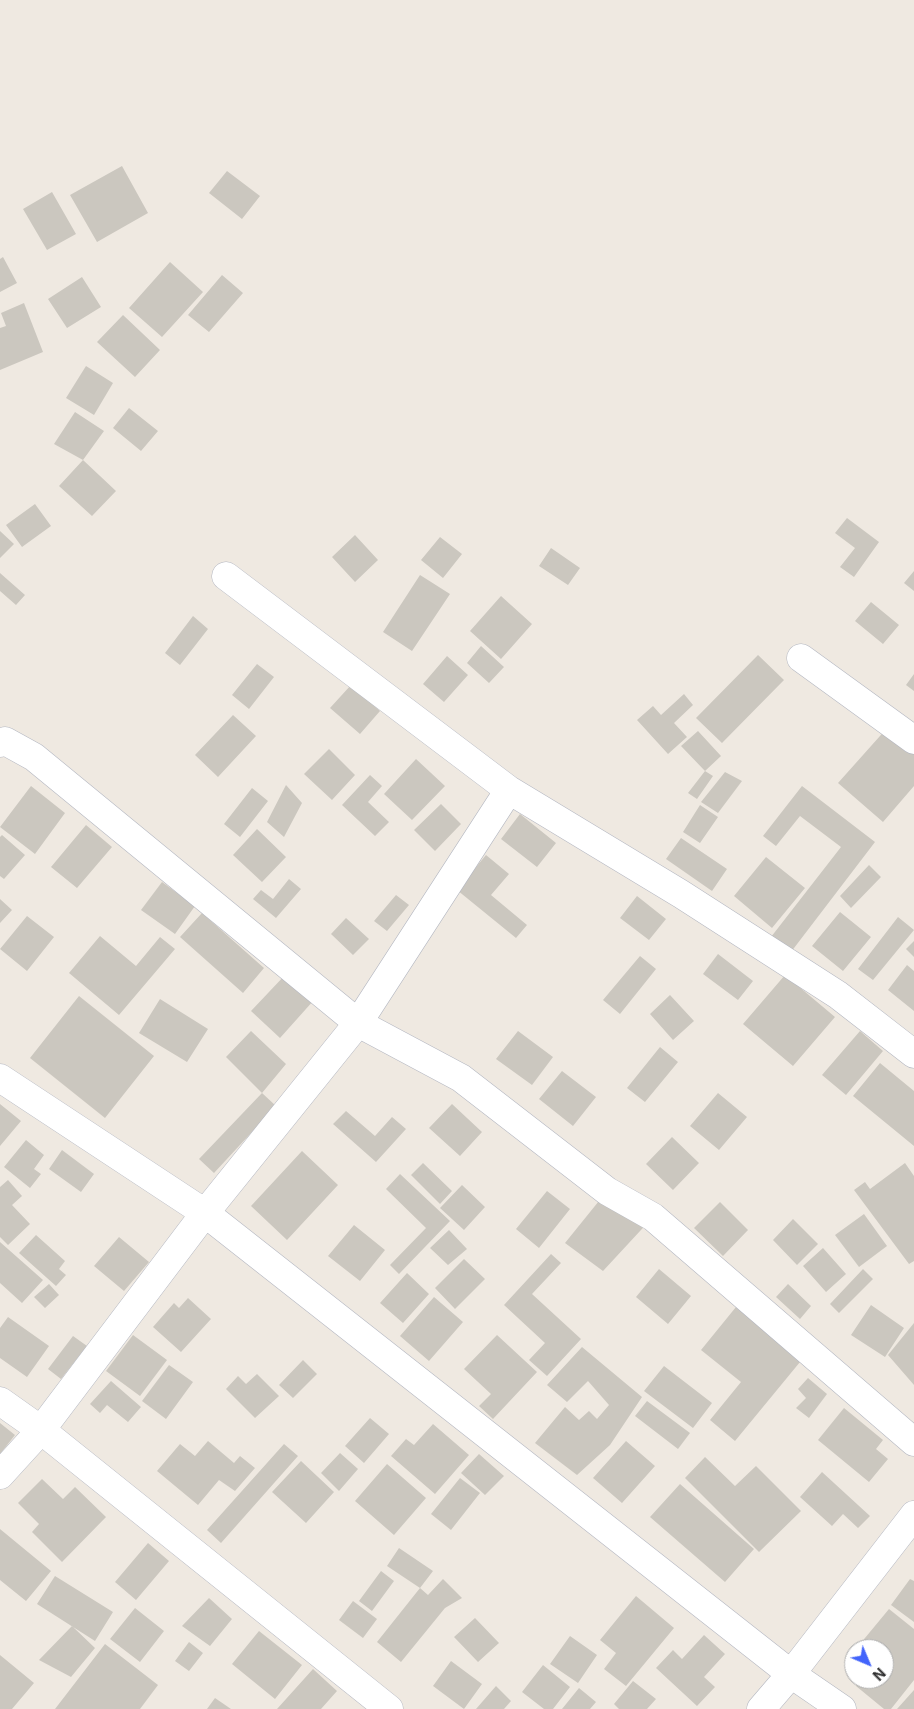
<!DOCTYPE html>
<html>
<head>
<meta charset="utf-8">
<style>
	body { margin:0 }
	#map { position:relative; width:914px; height:1709px; overflow:hidden; background:#efe9e1; font-family:Inter,sans-serif }
	canvas { display:block }
	.north { position:absolute; left:844px; top:1639px; width:50px; height:50px; box-sizing:border-box; background:#fff; border:1px solid #ababab; border-radius:50%; rotate:135deg; font-size:14px; font-weight:700; line-height:20px; text-align:center; color:#2e2e2e }
	.north::after { content:''; display:block; margin:auto; width:18px; height:22px; background:#4264fb; clip-path:polygon(50% 0,100% 100%,50% 72%,0 100%) }
</style>
</head>
<body>
<div id="map">
<canvas width="914" height="1709"></canvas>
<div class="north">N</div>
</div>
<script>
const g = document.querySelector('canvas').getContext('2d');
g.lineJoin = 'round';
function fill(path, color) { g.fillStyle = color; g.fill(path, 'evenodd'); }
function stroke(path, color, width, dash) { g.strokeStyle = color; g.lineWidth = width; g.lineCap = dash ? 'butt' : 'round'; g.setLineDash(dash || []); g.stroke(path); }
const building = new Path2D(`
	M122,166L148,213L97,242L70,195Z
	M227,171L260,196L242,219L209,193Z
	M52,192L76,234L47,250L23,209Z
	M3,257L17,283L0,292V259Z
	M170,262L203,292L162,337L129,308Z
	M222,275L243,293L209,332L188,315Z
	M82,277L101,307L67,328L48,299Z
	M24,303L43,352L0,370V328L6,326L1,313Z
	M123,315L160,350L135,377L97,342Z
	M86,366L113,383L94,415L66,398Z
	M129,408L158,431L141,451L113,428Z
	M75,412L104,431L83,460L54,444Z
	M83,460L116,491L92,516L59,486Z
	M35,504L51,526L22,547L6,525Z
	M847,518L879,542L854,577L840,567L855,548L835,533Z
	M0,531L14,544L0,558Z
	M355,535L378,560L355,582L332,557Z
	M440,537L462,554L443,578L421,560Z
	M551,548L580,568L568,585L539,566Z
	M914,571V591L904,583Z
	M0,573L25,595L16,605L0,591Z
	M420,575L450,594L412,651L383,632Z
	M501,596L532,624L501,659L470,631Z
	M871,602L899,625L883,644L855,621Z
	M193,616L208,629L180,665L165,653Z
	M481,646L504,667L489,683L467,663Z
	M758,655L784,680L722,743L696,718Z
	M447,656L468,675L444,702L423,684Z
	M257,664L274,677L249,709L232,695Z
	M914,674V691L906,685Z
	M351,685L380,711L360,734L330,708Z
	M684,694L693,705L674,723L687,737L668,754L637,720L653,706L661,715Z
	M233,715L256,736L218,777L195,755Z
	M888,727L914,750V786L883,822L838,783Z
	M698,731L721,756L705,771L681,746Z
	M329,749L355,775L332,800L304,774Z
	M416,759L445,786L412,820L384,794Z
	M705,771L713,776L697,799L688,793Z
	M725,772L742,781L718,813L701,802Z
	M370,775L382,786L368,802L389,822L375,836L342,805Z
	M286,785L302,803L284,837L267,822Z
	M31,786L65,813L35,854L0,827Z
	M802,786L875,842L791,952L771,937L841,847L800,816L776,846L763,836Z
	M252,788L268,801L240,837L224,824Z
	M441,804L461,824L435,851L414,830Z
	M700,805L718,817L700,843L683,832Z
	M520,814L556,843L537,867L501,839Z
	M86,825L112,847L77,888L51,867Z
	M257,829L286,857L262,882L233,855Z
	M2,835L25,855L4,879L0,876V837Z
	M681,838L727,869L712,891L666,859Z
	M486,855L509,874L491,895L527,925L516,938L457,890Z
	M766,857L805,888L772,928L734,896Z
	M869,865L881,877L851,908L840,896Z
	M289,879L301,889L276,918L253,899L261,890L273,899Z
	M162,882L195,906L175,934L141,910Z
	M396,895L409,905L387,931L374,921Z
	M637,896L666,919L649,940L620,918Z
	M0,899L12,910L0,923Z
	M840,912L871,937L843,971L812,946Z
	M202,913L264,968L243,993L180,937Z
	M27,916L54,937L27,971L0,949Z
	M898,917L914,930L873,980L858,969Z
	M346,918L369,939L353,955L331,934Z
	M100,936L136,966L160,937L175,949L119,1015L69,973Z
	M914,941V957L906,949Z
	M718,954L753,981L738,1000L703,974Z
	M640,956L656,969L620,1014L603,1000Z
	M907,965L914,971V1011L888,990Z
	M286,974L314,1000L280,1038L251,1011Z
	M785,975L835,1017L793,1066L743,1024Z
	M670,995L694,1021L673,1040L650,1014Z
	M79,996L154,1056L105,1118L30,1058Z
	M160,999L208,1029L187,1062L139,1033Z
	M251,1031L286,1064L262,1093L226,1057Z
	M518,1031L553,1057L532,1085L496,1059Z
	M860,1031L883,1051L846,1095L822,1075Z
	M660,1047L678,1062L645,1102L627,1088Z
	M880,1063L914,1091V1146L853,1096Z
	M562,1071L596,1097L573,1126L539,1099Z
	M262,1093L276,1106L214,1173L199,1159Z
	M718,1093L747,1117L719,1150L690,1126Z
	M0,1104L21,1121L0,1146Z
	M452,1104L482,1132L460,1156L429,1128Z
	M346,1111L375,1136L392,1117L406,1129L376,1162L333,1124Z
	M672,1137L699,1163L673,1190L646,1164Z
	M26,1140L44,1155L34,1169L41,1174L30,1188L4,1167Z
	M62,1150L94,1174L81,1192L49,1169Z
	M302,1151L338,1185L287,1240L251,1206Z
	M423,1163L452,1191L440,1204L411,1175Z
	M905,1163L914,1176V1261L909,1264L854,1190L865,1182L870,1189Z
	M400,1174L450,1221L399,1274L390,1265L426,1228L386,1189Z
	M8,1180L22,1196L12,1205L30,1224L8,1245L0,1237V1187Z
	M462,1185L485,1207L464,1230L440,1208Z
	M547,1191L570,1209L539,1248L516,1229Z
	M607,1191L653,1217L603,1271L565,1243Z
	M720,1202L748,1230L723,1256L694,1228Z
	M864,1214L887,1246L859,1267L835,1235Z
	M793,1219L818,1244L797,1265L773,1240Z
	M354,1225L385,1250L360,1281L328,1256Z
	M449,1230L467,1249L448,1265L430,1248Z
	M36,1235L65,1261L59,1269L66,1275L56,1286L19,1253Z
	M119,1237L149,1262L124,1291L94,1266Z
	M0,1242L43,1280L22,1303L0,1283Z
	M823,1248L846,1274L826,1292L803,1266Z
	M551,1254L561,1263L532,1294L581,1339L547,1376L529,1360L545,1343L504,1305Z
	M464,1259L485,1279L455,1309L435,1288Z
	M659,1269L691,1296L668,1324L636,1297Z
	M863,1269L873,1279L839,1313L830,1304Z
	M407,1273L429,1294L403,1323L380,1303Z
	M49,1284L59,1295L45,1308L34,1297Z
	M788,1284L811,1306L800,1319L776,1297Z
	M434,1297L463,1322L429,1361L400,1336Z
	M188,1298L211,1319L181,1352L153,1327L174,1303L179,1308Z
	M871,1305L904,1328L885,1357L851,1335Z
	M736,1307L785,1330L800,1362L735,1441L710,1420L741,1382L701,1350Z
	M8,1317L49,1346L27,1377L0,1358V1328Z
	M914,1323V1385L888,1355Z
	M133,1335L167,1360L140,1396L106,1371Z
	M497,1335L537,1372L493,1419L479,1406L491,1394L464,1369Z
	M73,1336L87,1346L61,1379L48,1369Z
	M582,1347L642,1397L610,1445L577,1475L535,1443L565,1407L579,1420L589,1411L597,1419L609,1405L588,1381L567,1402L547,1385Z
	M303,1360L317,1374L293,1398L279,1385Z
	M169,1365L193,1382L166,1419L142,1401Z
	M664,1366L712,1403L693,1428L644,1391Z
	M257,1374L279,1396L255,1418L226,1389L238,1376L246,1384Z
	M808,1378L827,1394L809,1418L796,1408L806,1398L798,1389Z
	M111,1381L141,1407L128,1422L107,1405L100,1413L90,1404Z
	M647,1401L690,1433L678,1449L635,1416Z
	M844,1408L883,1440L876,1449L888,1459L869,1482L818,1440Z
	M370,1418L389,1434L364,1463L345,1446Z
	M0,1423L15,1435L0,1454Z
	M433,1424L469,1455L435,1494L391,1456L406,1439L414,1445Z
	M208,1441L234,1463L240,1456L255,1468L235,1491L219,1480L198,1505L157,1471L180,1444L195,1456Z
	M626,1441L655,1466L622,1503L593,1478Z
	M284,1444L298,1456L221,1543L207,1530Z
	M340,1453L358,1469L339,1491L321,1473Z
	M479,1454L504,1476L485,1495L461,1473Z
	M705,1457L735,1486L756,1466L801,1511L759,1552L685,1478Z
	M301,1461L334,1492L306,1523L272,1492Z
	M387,1464L426,1498L394,1535L355,1501Z
	M822,1472L870,1516L858,1528L843,1514L832,1526L800,1497Z
	M460,1478L480,1493L451,1530L431,1514Z
	M42,1479L63,1499L75,1487L106,1517L62,1562L32,1532L39,1524L18,1503Z
	M680,1484L754,1549L725,1582L650,1517Z
	M0,1529L51,1571L26,1601L0,1580Z
	M148,1543L169,1561L136,1600L115,1582Z
	M399,1548L433,1571L420,1588L387,1566Z
	M381,1571L394,1581L372,1611L359,1601Z
	M55,1576L113,1612L95,1641L37,1604Z
	M443,1579L462,1598L445,1608L401,1662L377,1642L420,1588L428,1595Z
	M910,1579L914,1581V1622L891,1605Z
	M636,1596L674,1628L626,1686L604,1669L616,1653L600,1640Z
	M209,1598L232,1619L210,1646L182,1626Z
	M353,1601L377,1619L363,1638L339,1620Z
	M135,1608L164,1631L140,1662L110,1639Z
	M889,1609L914,1629V1680L891,1709H884L856,1686L862,1679H884V1649H867L860,1644Z
	M475,1618L499,1643L478,1662L454,1637Z
	M72,1626L95,1648L71,1677L39,1660Z
	M259,1631L302,1665L275,1699L232,1664Z
	M704,1635L725,1654L704,1677L715,1687L697,1706L656,1668L673,1650L682,1659Z
	M570,1636L597,1655L578,1683L550,1664Z
	M189,1642L203,1653L189,1671L175,1661Z
	M105,1644L158,1685L140,1709H55Z
	M0,1655L34,1683L12,1709H0Z
	M451,1661L482,1684L464,1709L433,1686Z
	M543,1665L570,1687L553,1709H544L522,1692Z
	M313,1669L337,1691L321,1709H277Z
	M633,1681L656,1699L647,1709H619L614,1704Z
	M496,1686L511,1701L504,1709H476Z
	M579,1688L596,1702L590,1709H562Z
	M914,1690V1709H897Z
	M215,1698L231,1709H207Z`);
const minor = new Path2D(`
	M226,576L509,790L681,894L838,995L914,1054
	M801,658L914,740
	M0,743L5,741L34,757L358,1023L461,1078L607,1191L653,1217L914,1442
	M0,1078L205,1213L791,1674L842,1709
	M0,1401L41,1430L389,1709
	M0,1475L41,1430L205,1213L358,1023L509,790
	M761,1709L791,1674L914,1515`);
fill(building, '#cbc7bf');
stroke(minor, '#b4b7c1', 29);
stroke(minor, '#fff', 28);
</script>
</body>
</html>
